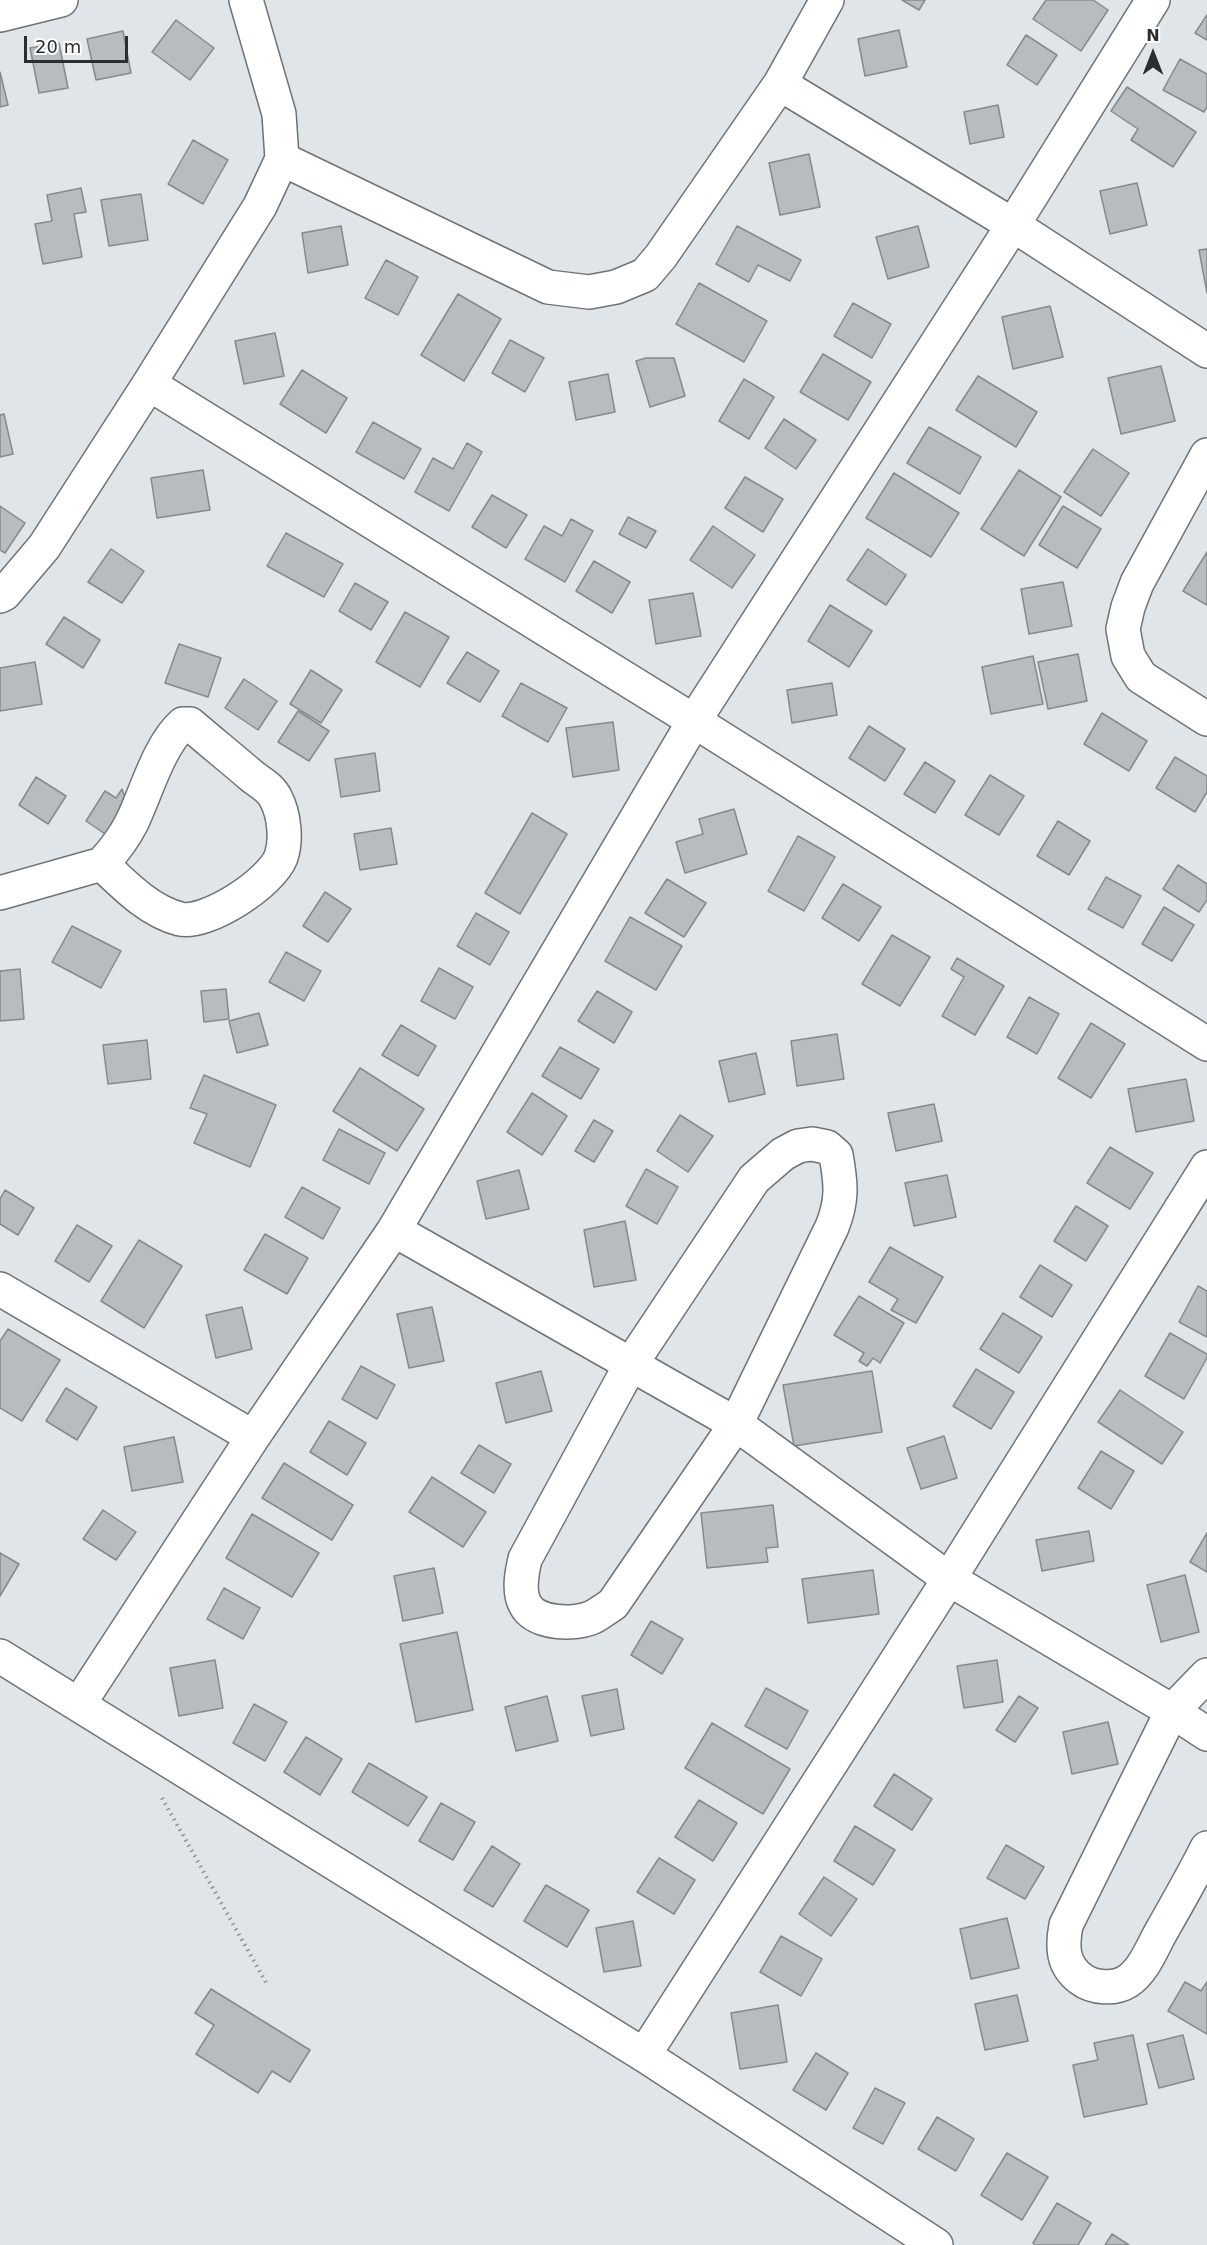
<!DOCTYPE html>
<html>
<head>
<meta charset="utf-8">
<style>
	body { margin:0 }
	#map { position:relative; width:1207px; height:2245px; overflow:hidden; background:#e0e5e9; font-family:"DejaVu Sans",sans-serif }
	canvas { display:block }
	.north { position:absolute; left:1123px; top:24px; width:60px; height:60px; -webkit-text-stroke:4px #fff; paint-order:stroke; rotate:0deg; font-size:16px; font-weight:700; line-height:24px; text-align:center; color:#2b2d2f }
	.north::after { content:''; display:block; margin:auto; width:21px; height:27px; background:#2b2d2f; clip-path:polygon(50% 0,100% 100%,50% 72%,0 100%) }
	.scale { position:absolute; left:24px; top:36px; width:104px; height:27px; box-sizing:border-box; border:3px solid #2b2d2f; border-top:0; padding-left:8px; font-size:18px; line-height:21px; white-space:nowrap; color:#2b2d2f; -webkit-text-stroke:4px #fff; paint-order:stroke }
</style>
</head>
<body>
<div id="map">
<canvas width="1207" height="2245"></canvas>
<div class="north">N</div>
<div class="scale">20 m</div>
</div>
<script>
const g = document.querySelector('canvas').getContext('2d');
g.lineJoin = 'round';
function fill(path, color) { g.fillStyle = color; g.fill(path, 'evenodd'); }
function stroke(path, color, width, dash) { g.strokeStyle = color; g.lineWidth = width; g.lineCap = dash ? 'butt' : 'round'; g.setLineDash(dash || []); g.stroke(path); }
const building = new Path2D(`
	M902,0H925L919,10Z
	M1046,0H1093L1108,10L1081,51L1033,19Z
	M1207,15V40L1195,33Z
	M176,20L214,48L190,80L152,52Z
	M899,30L907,67L865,76L858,39Z
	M123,31L131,73L96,80L87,39Z
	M1026,35L1057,55L1037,85L1007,65Z
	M59,43L68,88L39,93L30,48Z
	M1180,59L1207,74V107L1204,112L1163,90Z
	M0,72L8,105L0,107Z
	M1127,87L1196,132L1173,167L1131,140L1138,129L1111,111Z
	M998,105L1004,137L970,144L964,112Z
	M193,140L228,160L203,204L168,184Z
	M809,154L820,207L780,215L769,163Z
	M1137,183L1147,225L1110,234L1100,191Z
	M81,188L86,212L74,214L82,257L43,264L35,224L52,221L47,195Z
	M141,194L148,240L109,246L101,200Z
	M341,226L348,265L308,273L302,233Z
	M737,226L801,260L790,281L758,265L749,282L716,264Z
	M918,226L929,267L888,279L876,237Z
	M1207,249V293L1199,250Z
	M386,260L418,277L398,315L365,298Z
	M699,283L767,321L744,362L676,324Z
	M458,294L501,319L464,381L421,355Z
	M853,303L891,324L872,358L834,336Z
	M1050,306L1063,357L1013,369L1002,317Z
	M275,333L284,376L244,384L235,341Z
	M510,340L544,358L525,392L492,373Z
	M823,354L871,382L848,420L800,392Z
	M646,358H674L685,396L650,407L636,361Z
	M1161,366L1175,421L1121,434L1108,378Z
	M302,370L347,398L326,433L280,404Z
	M608,374L615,412L576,420L569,382Z
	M978,376L1037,412L1016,447L956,410Z
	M744,379L774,397L749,439L719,421Z
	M4,414L13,454L0,457V415Z
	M784,419L816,440L796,469L765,448Z
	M373,422L421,449L404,479L356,452Z
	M929,427L981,457L960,494L907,463Z
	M467,443L482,452L449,511L415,492L433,458L453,469Z
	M1093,449L1129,473L1101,516L1064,492Z
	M203,470L210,510L157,518L151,478Z
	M1019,470L1061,497L1024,556L981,529Z
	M894,473L959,513L931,557L866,518Z
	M745,477L783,499L763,532L725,508Z
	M492,495L527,515L506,548L472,527Z
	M0,506L25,523L5,553L0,550Z
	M1063,506L1101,529L1077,568L1039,545Z
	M628,517L656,531L646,548L619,534Z
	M571,519L593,531L565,582L525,559L544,526L562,536Z
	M713,526L755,555L732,588L690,560Z
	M286,533L343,564L324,597L267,566Z
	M111,549L144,571L122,603L88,582Z
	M868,549L906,575L886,605L847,580Z
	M1207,552V605L1183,591Z
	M594,561L630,582L612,613L576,591Z
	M1063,582L1072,626L1029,634L1021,589Z
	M355,583L388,602L371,630L339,611Z
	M693,593L701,636L656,644L649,600Z
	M830,605L872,631L849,667L808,641Z
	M405,612L449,637L420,687L376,662Z
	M64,617L100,640L83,668L46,644Z
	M179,644L221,658L208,697L165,683Z
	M467,652L499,671L480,702L447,683Z
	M1078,654L1087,701L1048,709L1038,662Z
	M1033,656L1043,704L991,714L982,667Z
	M35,662L42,704L0,711V668Z
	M311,670L342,690L321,723L290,704Z
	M244,679L277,701L258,730L225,708Z
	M521,683L567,708L548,742L502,716Z
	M832,683L837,715L792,723L787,690Z
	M298,711L329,731L309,761L278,742Z
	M1102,713L1147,741L1129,771L1084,744Z
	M613,722L619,770L573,777L566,728Z
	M869,726L905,749L885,781L849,758Z
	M375,753L380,791L341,797L335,759Z
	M1175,757L1207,776V792L1195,812L1156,788Z
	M925,762L955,781L935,813L904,794Z
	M990,775L1024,796L999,835L965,815Z
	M36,777L66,796L48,824L19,805Z
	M122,789L129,809L111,838L86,821L105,791L116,798Z
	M734,809L747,854L685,873L676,842L703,834L699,819Z
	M532,813L567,834L520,914L485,893Z
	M1058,821L1090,841L1069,875L1037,856Z
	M391,828L397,864L360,870L354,834Z
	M798,836L835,857L804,911L768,891Z
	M1178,865L1207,884V900L1199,912L1163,889Z
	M1106,877L1141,896L1123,928L1088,909Z
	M667,879L706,903L684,937L645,913Z
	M843,884L881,907L859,941L822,918Z
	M325,892L351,909L328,942L303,926Z
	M1164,907L1194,925L1172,961L1142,944Z
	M476,913L509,932L490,965L457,946Z
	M630,917L682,946L656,990L605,961Z
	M72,926L121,951L101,988L52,962Z
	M892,935L930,957L900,1006L862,984Z
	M286,952L321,971L304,1001L269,982Z
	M957,958L1004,986L975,1035L942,1016L964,977L951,969Z
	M439,968L473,987L455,1019L421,1001Z
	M20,969L24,1019L0,1021V971Z
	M226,989L229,1019L204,1022L201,991Z
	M597,991L632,1012L614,1043L578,1021Z
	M1029,997L1059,1014L1037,1054L1007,1037Z
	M259,1013L268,1045L237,1053L229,1021Z
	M1091,1023L1125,1044L1091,1098L1058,1078Z
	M401,1025L436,1046L418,1076L382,1055Z
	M837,1034L844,1079L797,1086L791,1041Z
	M147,1040L151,1079L108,1084L103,1045Z
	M560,1047L599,1069L581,1099L542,1076Z
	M756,1053L765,1094L729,1102L719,1061Z
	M360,1068L424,1109L397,1151L333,1111Z
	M204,1075L276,1105L250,1167L194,1143L207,1114L190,1108Z
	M1186,1079L1194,1121L1136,1132L1128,1089Z
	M532,1093L567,1116L542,1155L507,1132Z
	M934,1104L942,1141L896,1151L888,1113Z
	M680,1115L713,1136L688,1172L657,1151Z
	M594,1120L613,1131L594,1162L575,1151Z
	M339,1129L385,1153L369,1184L323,1160Z
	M1110,1147L1153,1173L1130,1209L1087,1183Z
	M646,1169L678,1187L657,1224L626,1206Z
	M519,1170L529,1209L486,1219L477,1181Z
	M947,1175L956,1217L914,1226L905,1183Z
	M302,1187L340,1208L323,1239L285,1217Z
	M5,1190L34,1208L18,1235L0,1224V1199Z
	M1076,1206L1108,1226L1086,1261L1054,1241Z
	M625,1221L636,1280L594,1287L584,1230Z
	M77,1225L112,1246L89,1282L55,1261Z
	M265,1234L308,1258L287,1294L244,1270Z
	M139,1240L182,1266L144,1328L101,1301Z
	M890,1247L943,1277L916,1323L891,1310L898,1299L869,1282Z
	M1040,1265L1072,1285L1052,1317L1020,1297Z
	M1198,1286L1207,1291V1337L1179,1322Z
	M859,1296L904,1323L880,1363L873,1358L867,1366L859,1361L864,1353L834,1335Z
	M242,1307L252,1349L216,1358L206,1315Z
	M432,1307L444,1361L409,1368L397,1314Z
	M1003,1313L1042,1337L1019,1373L980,1349Z
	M8,1329L60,1360L22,1421L0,1408V1341Z
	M1170,1333L1207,1354V1358L1184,1399L1145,1376Z
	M361,1366L395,1385L377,1419L342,1399Z
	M976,1369L1014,1392L991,1429L953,1406Z
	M541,1371L552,1411L506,1423L496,1383Z
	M872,1371L882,1432L794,1446L783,1385Z
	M66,1388L97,1407L77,1440L46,1421Z
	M1120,1390L1183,1432L1162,1464L1098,1422Z
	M329,1421L366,1443L347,1475L310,1452Z
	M944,1436L957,1478L921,1489L907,1448Z
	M174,1437L183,1482L132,1491L124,1447Z
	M479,1445L511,1464L494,1493L461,1473Z
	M1101,1451L1134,1471L1111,1509L1078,1488Z
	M284,1463L353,1505L332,1540L262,1498Z
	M432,1477L486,1512L463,1547L409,1512Z
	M773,1505L778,1547L766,1548L768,1562L707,1568L701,1513Z
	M103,1510L136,1532L116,1560L83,1539Z
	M252,1514L319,1553L292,1597L226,1558Z
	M1089,1531L1094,1561L1042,1571L1036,1540Z
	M1207,1533V1572L1190,1562Z
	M0,1553L19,1564L0,1596Z
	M434,1568L443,1613L403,1621L394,1576Z
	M873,1570L879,1614L808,1623L802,1579Z
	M1185,1575L1199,1632L1161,1642L1147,1585Z
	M224,1588L260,1608L243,1639L207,1619Z
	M651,1621L683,1639L662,1674L631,1655Z
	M457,1632L473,1710L416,1722L400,1644Z
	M215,1660L223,1708L179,1716L170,1668Z
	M997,1660L1003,1702L964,1708L957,1666Z
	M766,1688L808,1711L787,1749L745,1726Z
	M617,1689L624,1729L591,1736L582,1696Z
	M547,1696L558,1741L516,1751L505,1707Z
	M1019,1696L1038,1708L1015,1742L996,1730Z
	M254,1704L287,1722L265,1761L233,1743Z
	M1108,1722L1118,1764L1072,1774L1063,1732Z
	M712,1723L790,1769L763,1814L685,1768Z
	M306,1737L342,1759L320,1795L284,1772Z
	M369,1763L427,1797L408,1826L352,1792Z
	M894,1774L932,1799L912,1830L874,1806Z
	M699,1800L737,1823L713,1861L675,1837Z
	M441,1803L475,1822L453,1860L419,1841Z
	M855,1826L895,1850L873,1885L834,1861Z
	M1006,1845L1044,1867L1025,1899L987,1878Z
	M492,1846L520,1864L493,1907L464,1890Z
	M659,1858L695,1880L674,1914L637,1892Z
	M824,1877L857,1899L831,1936L799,1914Z
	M546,1885L589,1910L567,1947L524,1921Z
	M1007,1918L1019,1968L971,1979L960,1929Z
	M633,1921L641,1966L604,1972L596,1928Z
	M781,1936L822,1959L801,1996L760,1972Z
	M1185,1982L1201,1991L1207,1982V2034L1168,2011Z
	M211,1989L310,2050L290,2082L272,2071L258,2093L196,2054L214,2025L195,2013Z
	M1017,1995L1028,2041L985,2050L975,2004Z
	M778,2005L787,2062L740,2069L731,2013Z
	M1133,2035L1147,2104L1084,2117L1073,2065L1098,2060L1094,2043Z
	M1183,2035L1194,2079L1159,2088L1147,2044Z
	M816,2053L848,2073L826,2110L793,2090Z
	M875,2088L905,2103L883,2144L853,2128Z
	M937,2117L974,2139L956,2171L918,2149Z
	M1007,2153L1048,2177L1022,2220L981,2195Z
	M1057,2203L1091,2223L1078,2245H1035L1033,2243Z
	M1112,2234L1129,2245H1105Z`);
const path = new Path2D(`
	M162,1798L268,1986`);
const minor = new Path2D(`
	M827,0L780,84L1013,225L1207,351
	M0,15L61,0
	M282,159L548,287L589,292L616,287L645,275L661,256L780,84
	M149,384L260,206L282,159L279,114L246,0
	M1207,455L1137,583L1128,607L1123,629L1128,656L1141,677L1207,719
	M0,596L4,594L44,547L149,384L694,721L1207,1044
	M183,724H190C211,742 232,759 253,777C261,783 272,789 276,799C284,814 287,840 281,857C271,883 207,925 180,919C149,911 124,885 102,864C114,851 124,838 132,822C146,793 159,745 183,724Z
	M0,893L102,864
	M812,1144L827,1147L836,1155C841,1183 843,1200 832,1227L736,1424L613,1604C607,1608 600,1613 593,1617C576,1625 535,1625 525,1604C518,1591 522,1572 525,1559L631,1364L754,1179L783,1154L798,1146Z
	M394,1230L736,1424L949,1579L1172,1711L1207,1734
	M0,1289L253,1437
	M0,1656L644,2055L936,2245
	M1207,1675L1172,1711L1066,1925C1062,1946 1062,1965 1081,1979C1093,1988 1114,1990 1128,1981C1144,1970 1152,1948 1161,1932C1177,1904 1193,1876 1207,1848
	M79,1704L253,1437L394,1230L694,721L1013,225L1153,0
	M644,2055L949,1579L1207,1167`);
fill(building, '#b6bcc0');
stroke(building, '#858a8d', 1.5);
stroke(minor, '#6e7376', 36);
stroke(path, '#8d9093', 4, [1.5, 4.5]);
stroke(minor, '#fff', 33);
</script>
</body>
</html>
